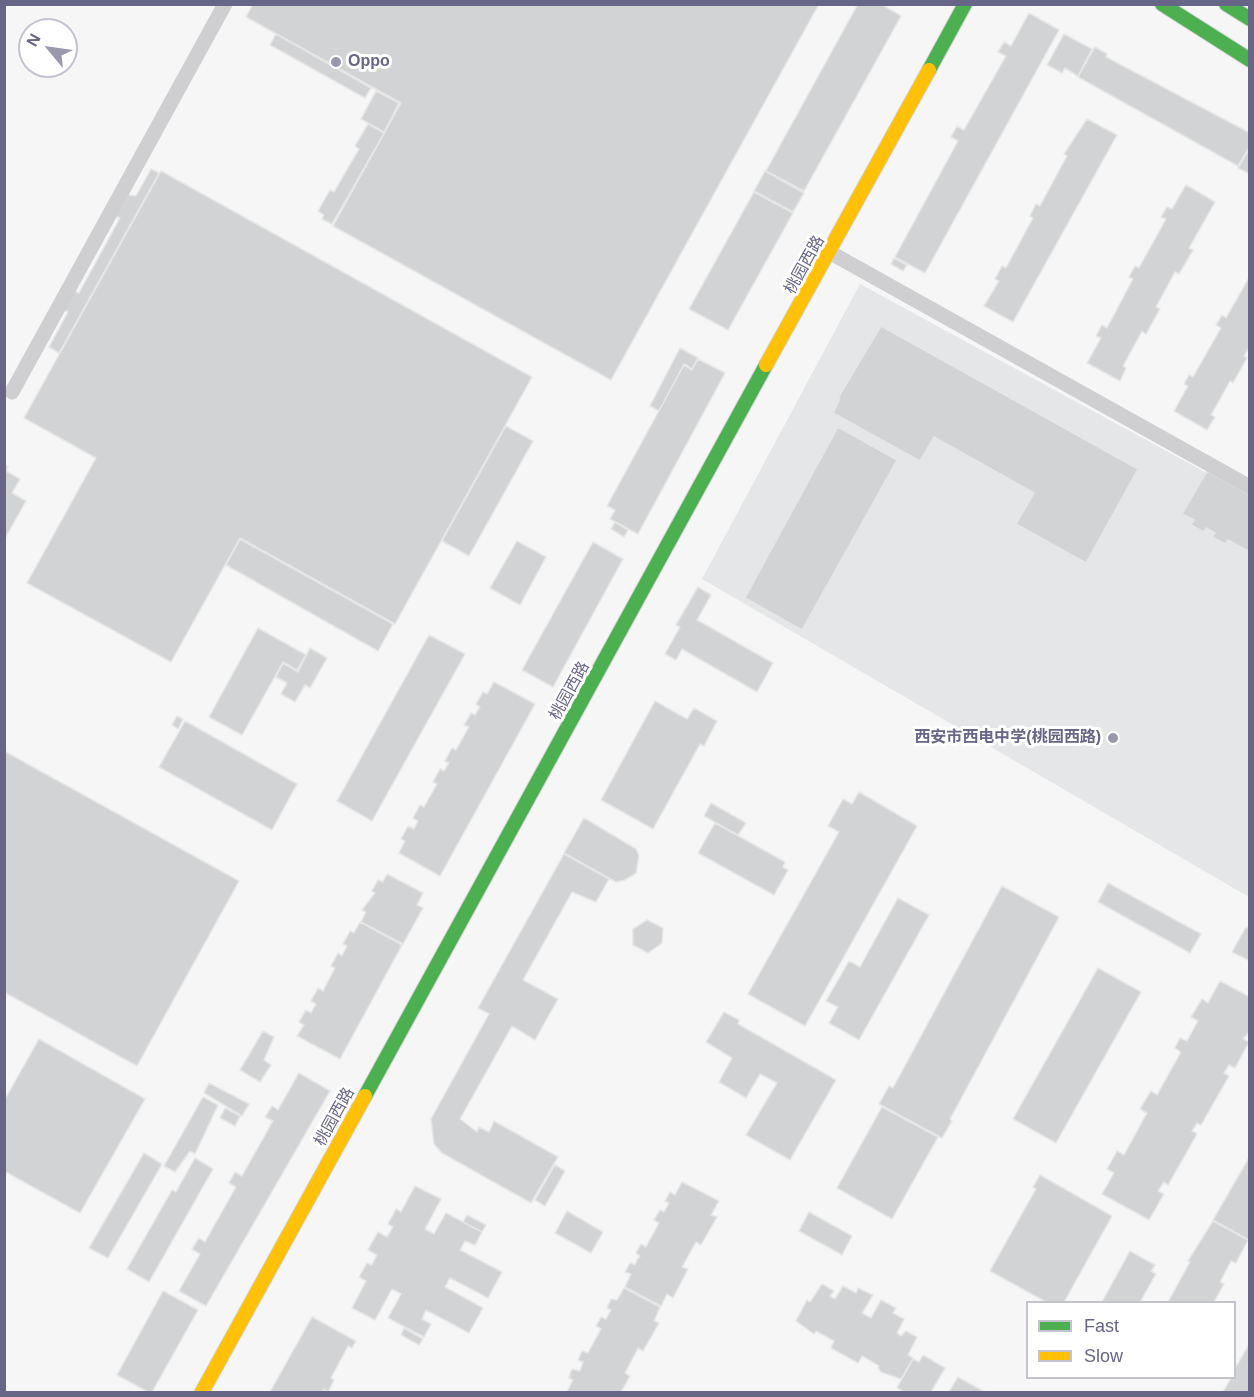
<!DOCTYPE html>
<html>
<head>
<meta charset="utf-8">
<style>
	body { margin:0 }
	#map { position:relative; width:1254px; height:1397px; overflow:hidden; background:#f5f6f5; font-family:Arial,sans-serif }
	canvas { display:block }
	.frame { position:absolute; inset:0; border:6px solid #686686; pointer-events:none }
	.legend { position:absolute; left:1026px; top:1301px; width:210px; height:78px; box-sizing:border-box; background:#fff; border:2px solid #c3c2cf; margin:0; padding:8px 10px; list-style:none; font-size:18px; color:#686686 }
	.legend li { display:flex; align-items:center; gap:12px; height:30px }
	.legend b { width:30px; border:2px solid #c3c2cf }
	.north { position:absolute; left:18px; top:18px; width:60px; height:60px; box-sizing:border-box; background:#fff; border:2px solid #c3c2cf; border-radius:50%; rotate:299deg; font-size:16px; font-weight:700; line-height:24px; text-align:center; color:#686686 }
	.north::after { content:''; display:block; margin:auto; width:21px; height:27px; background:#9998ad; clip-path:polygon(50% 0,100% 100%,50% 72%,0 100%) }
</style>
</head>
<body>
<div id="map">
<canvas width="1254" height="1397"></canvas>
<div class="frame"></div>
<ul class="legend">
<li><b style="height:8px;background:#4caf50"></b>Fast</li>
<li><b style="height:8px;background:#ffc107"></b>Slow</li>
</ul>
<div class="north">N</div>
</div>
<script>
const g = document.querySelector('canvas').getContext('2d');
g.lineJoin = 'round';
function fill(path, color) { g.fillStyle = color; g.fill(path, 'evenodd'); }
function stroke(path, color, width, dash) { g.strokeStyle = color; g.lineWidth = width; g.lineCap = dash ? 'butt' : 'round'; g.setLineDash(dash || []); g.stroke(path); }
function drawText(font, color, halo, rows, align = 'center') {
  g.font = font + ' Arial,"Noto Sans SC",sans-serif'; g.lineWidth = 6; g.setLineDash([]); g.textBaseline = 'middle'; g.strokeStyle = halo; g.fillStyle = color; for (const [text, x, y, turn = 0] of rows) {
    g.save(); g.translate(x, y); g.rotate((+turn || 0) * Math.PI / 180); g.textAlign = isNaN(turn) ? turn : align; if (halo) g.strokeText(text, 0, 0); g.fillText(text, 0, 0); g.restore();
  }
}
const built = new Path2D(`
	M860,284L1249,496V897L702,579Z`);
const building = new Path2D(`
	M253,4H819L611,380L333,226L401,103L246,17Z
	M858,4H881L901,16L804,191L766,171Z
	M1029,13L1059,30L925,273L895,257L958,141L951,137L957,126L964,130L1006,56L998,52L1004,42L1011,46Z
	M276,34L371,88L365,98L270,45Z
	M1064,34L1092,49L1078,76L1065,68L1062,73L1047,65Z
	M1095,47L1107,54L1106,57L1250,133V146L1238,166L1078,77Z
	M376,91L399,103L384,132L361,119Z
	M1087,119L1117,135L1013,322L984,306L999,281L995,279L1002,266L1006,268L1033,218L1030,216L1036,204L1040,206L1067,156L1064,154Z
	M368,124L384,133L332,224L322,219L324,215L318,211L330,190L334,192L359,149L355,146Z
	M1250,148V174L1238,168Z
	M151,169L159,173L59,353L49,347L68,312L64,310L74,291L79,293L120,218L116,216L128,195L136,196Z
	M161,171L532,377L395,624L240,538L171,662L27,583L96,458L24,418Z
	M765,171L804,193L793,212L754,191Z
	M1186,185L1215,202L1189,248L1193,250L1179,274L1175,272L1156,307L1160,309L1146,334L1142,331L1123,366L1126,368L1120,381L1087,363L1101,338L1096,336L1102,325L1107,328L1133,279L1129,277L1135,266L1139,268L1166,219L1161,217L1167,207L1172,209Z
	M754,192L793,213L728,330L689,309Z
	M894,258L907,265L903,271L891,264Z
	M1250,276V346L1244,356L1247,358L1233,383L1230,381L1211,415L1215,417L1207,430L1174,411L1188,386L1184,384L1189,375L1193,377L1221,328L1216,325L1222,315L1226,318Z
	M881,326L1138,469L1086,563L1016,524L1034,493L934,437L920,461L833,413L840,399L838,398Z
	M680,348L698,358L692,369L684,364L659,411L650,406Z
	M698,359L725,373L638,534L610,519L615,510L607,506L684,365L692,370Z
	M506,426L533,441L469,556L442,541Z
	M838,427L897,460L802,630L745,598Z
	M4,465L8,467L6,471L20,479L12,493L26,501L4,540Z
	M1207,471L1250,495V552L1228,540L1225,544L1212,537L1215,533L1206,528L1204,532L1191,525L1194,520L1182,514Z
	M615,522L628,530L624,537L611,529Z
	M240,539L393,624L378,651L226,565Z
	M517,541L546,557L520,605L490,588Z
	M593,542L623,559L553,687L522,670Z
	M698,587L711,595L697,620L773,663L757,692L682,649L676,660L665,654L680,627L676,625Z
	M258,628L306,655L297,670L283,662L242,735L209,717Z
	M429,635L465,654L372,821L337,801Z
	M310,648L327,658L310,688L305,685L295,702L281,694L287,683L276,677L283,663L298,672Z
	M494,682L535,704L440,876L399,853L405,841L401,839L408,826L414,829L418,821L413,818L420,805L424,807L437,784L433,782L440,769L444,771L449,763L445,761L452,748L456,750L469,727L464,725L471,713L475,715L480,707L476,704L483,692L487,694Z
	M655,701L687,719L694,708L717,721L704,746L700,744L653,829L601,800Z
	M177,716L183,719L178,729L172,725Z
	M185,721L297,784L272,830L159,767Z
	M4,751L239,881L137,1066L4,992Z
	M859,792L917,826L805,1026L748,994L839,832L828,826L843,799L852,804Z
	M711,803L746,823L738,835L704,816Z
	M584,818L636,849L639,856L636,873L625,880L616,882L564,853Z
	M715,823L785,862L783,867L788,870L774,895L698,853Z
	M564,854L609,879L596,902L572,892L523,980L558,999L535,1040L512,1026L460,1119L477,1132L479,1127L489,1132L494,1121L558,1157L531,1203L442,1153L434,1144L431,1119L489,1014L478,1008Z
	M387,874L423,893L417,905L423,908L403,944L361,922L366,912L362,910L375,893L372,891L378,880L383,882Z
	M1108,883L1201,934L1190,953L1098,902Z
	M1002,886L1059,917L950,1119L952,1121L942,1138L879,1104L889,1086L893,1088Z
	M898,898L929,915L859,1040L829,1023L838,1007L826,1001L849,961L860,967Z
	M647,920L663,928L662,943L648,953L633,945V929Z
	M360,922L402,945L340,1059L297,1036L304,1025L299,1022L306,1010L311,1013L316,1004L311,1001L318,988L323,991L335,968L331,966L338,953L342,956L347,946L343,944L350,931L354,933Z
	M1246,927L1250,929V961L1232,952Z
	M1098,968L1141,992L1056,1143L1013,1119Z
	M1220,981L1250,997V1031L1243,1039L1249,1042L1235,1068L1229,1065L1224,1073L1229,1076L1201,1125L1197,1123L1192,1131L1197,1134L1168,1185L1164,1182L1158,1191L1164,1194L1149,1220L1102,1194L1114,1173L1107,1169L1117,1151L1124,1155L1147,1113L1140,1109L1151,1091L1157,1095L1181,1052L1175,1048L1180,1038L1187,1041L1198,1021L1191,1017L1202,999L1208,1003Z
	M724,1012L739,1020L738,1024L836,1080L790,1160L746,1135L777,1083L760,1074L746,1098L719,1082L732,1058L706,1042Z
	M263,1031L274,1037L264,1060L271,1065L260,1082L240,1070Z
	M39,1039L145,1099L80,1213L4,1171V1101Z
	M299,1073L330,1091L206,1306L179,1291L200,1254L192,1249L199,1238L205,1242L236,1187L229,1183L235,1172L242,1176L273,1121L265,1117L272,1106L278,1110Z
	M209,1083L249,1104L242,1116L204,1093Z
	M203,1097L218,1105L195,1154L190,1151L175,1172L164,1166Z
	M882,1107L938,1137L892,1219L837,1188Z
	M225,1108L240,1116L235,1126L220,1118Z
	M144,1153L162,1164L108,1258L89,1248Z
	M1250,1156V1239L1249,1240L1213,1220Z
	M195,1158L213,1169L149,1282L127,1269L172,1190L176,1192Z
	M555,1165L565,1171L545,1206L535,1200Z
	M1040,1175L1112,1216L1064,1302H1046L990,1271L1036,1189L1033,1187Z
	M682,1182L719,1201L711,1215L717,1217L701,1245L696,1242L682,1267L688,1269L673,1298L667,1294L661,1306L625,1287L631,1274L625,1272L630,1263L635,1265L637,1260L640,1256L636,1253L641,1244L646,1247L659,1223L654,1220L660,1210L664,1212L669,1203L665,1201L670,1192L675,1195Z
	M415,1186L441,1199L425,1229L434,1234L446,1213L482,1232L475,1245L465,1241L460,1250L502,1272L488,1298L450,1278L445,1287L483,1308L469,1333L426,1310L422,1319L431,1324L424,1337L388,1318L401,1294L392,1289L375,1320L352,1308L366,1281L359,1277L367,1263L372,1265L377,1255L368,1250L370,1246L378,1232L387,1237L393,1227L388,1224L396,1209L401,1212Z
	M567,1211L603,1232L591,1253L555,1233Z
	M809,1212L852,1236L842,1255L799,1231Z
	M467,1215L486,1225L482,1232L463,1222Z
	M1213,1221L1248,1240L1236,1263L1231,1261L1220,1282L1224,1284L1214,1302H1168L1190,1262L1188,1261Z
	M1130,1251L1155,1265L1151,1271L1156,1274L1140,1302H1102Z
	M822,1284L834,1291L830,1296L835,1299L843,1286L856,1293L858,1288L873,1295L862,1313L871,1318L881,1300L896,1308L893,1313L904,1319L897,1333L901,1336L906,1331L917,1337L908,1355L913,1358L901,1379L881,1372L878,1368L879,1366L862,1356L858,1363L831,1348L834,1341L816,1331L814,1334L796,1321L807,1300L810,1302Z
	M624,1288L660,1307L654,1321L659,1323L643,1351L638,1348L625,1373L630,1376L621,1392H567L573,1380L569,1378L571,1371L573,1369L580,1371L583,1362L578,1360L582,1351L588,1353L601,1329L596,1326L601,1317L606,1319L611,1310L607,1308L611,1299L617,1300Z
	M163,1291L198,1310L152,1392H148L117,1375Z
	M312,1317L356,1341L352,1348L348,1346L331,1378L334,1380L328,1392L324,1389L322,1392H270Z
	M404,1328L423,1339L419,1345L401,1335Z
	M1250,1343V1392H1223L1231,1378H1234V1370Z
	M923,1355L945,1368L931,1392H905L897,1388L913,1359L919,1362Z
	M958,1377L985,1392H949Z`);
const lane = new Path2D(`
	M831,253L1250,487
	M12,392L225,4`);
const fast = new Path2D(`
	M1162,4L1250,60
	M1226,4L1250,19
	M929,70L965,4
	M365,1096L766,365`);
const slow = new Path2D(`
	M766,365L929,70
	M202,1392L365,1096`);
const markers = [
	[336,62,6,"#9998ad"],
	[1113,738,6,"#9998ad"]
];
const poiNames = [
	["Oppo",348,62],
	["西安市西电中学(桃园西路)",1101,738,"right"]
];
const streetNames = [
	["桃园西路",805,265,-61],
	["桃园西路",570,691,-61],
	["桃园西路",335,1117,-61]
];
fill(built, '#e5e6e7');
fill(building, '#d2d3d5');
stroke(building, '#e5e6e5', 1.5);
stroke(fast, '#d3d3d5', 16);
stroke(slow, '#d3d3d5', 16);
stroke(lane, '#cfced0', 15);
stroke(fast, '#4caf50', 14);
stroke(slow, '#ffc107', 14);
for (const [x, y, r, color] of markers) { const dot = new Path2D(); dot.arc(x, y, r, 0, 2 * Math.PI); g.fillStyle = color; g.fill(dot); stroke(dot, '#fff', 2); }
drawText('bold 16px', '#686686', '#fff', poiNames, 'left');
drawText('16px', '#686686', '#fff', streetNames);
</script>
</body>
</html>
